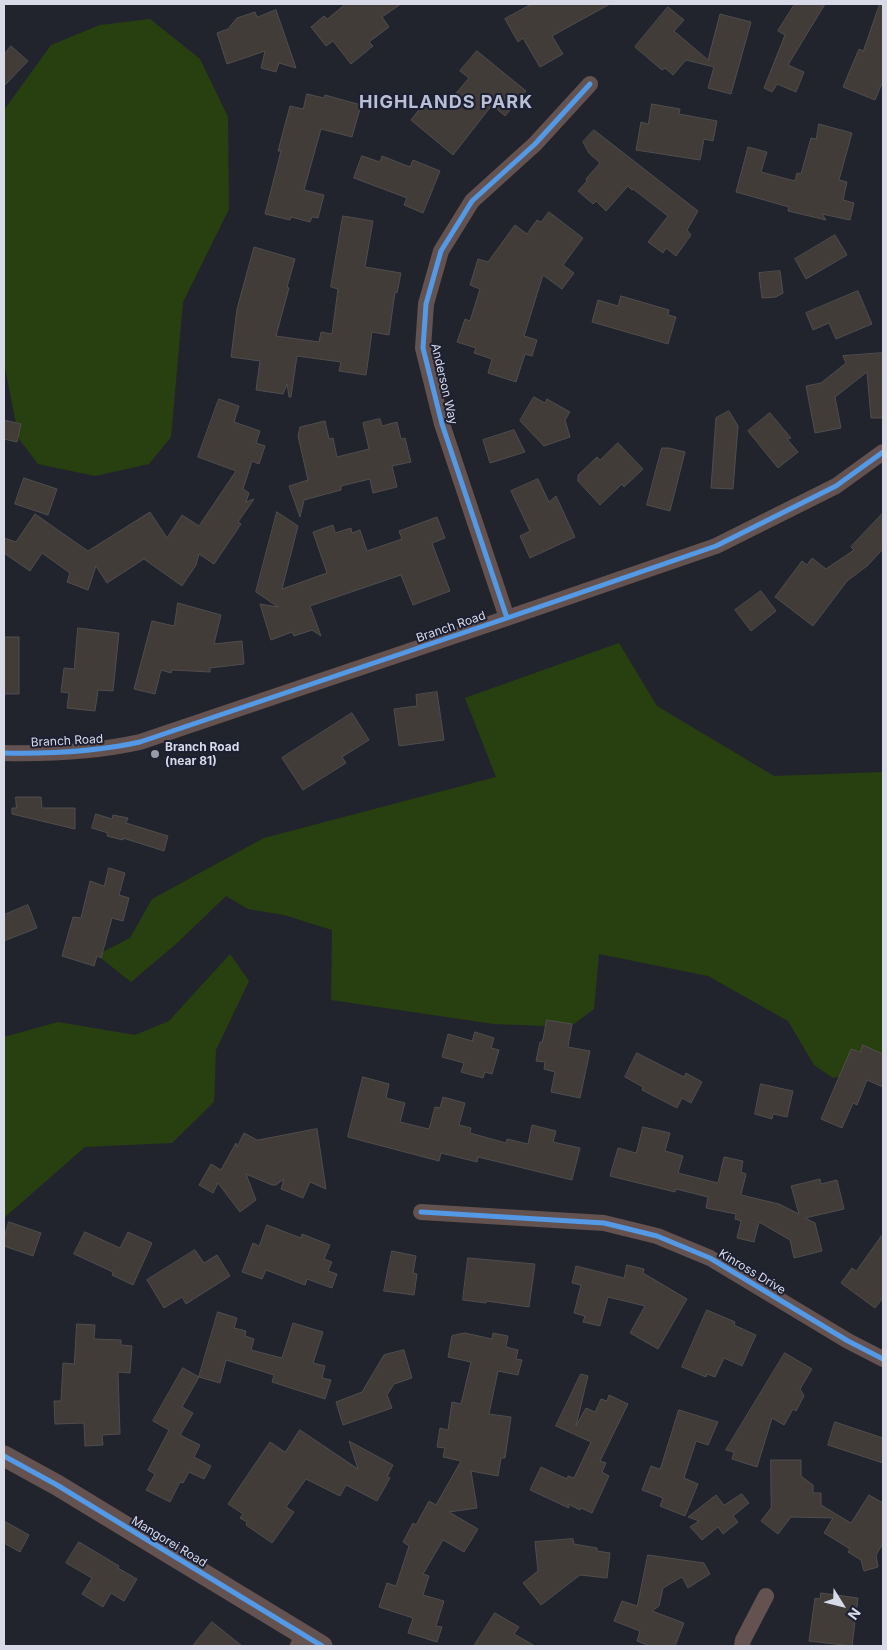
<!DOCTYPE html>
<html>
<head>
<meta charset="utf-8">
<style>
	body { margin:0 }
	#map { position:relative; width:887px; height:1650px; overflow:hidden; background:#22242d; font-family:Inter,sans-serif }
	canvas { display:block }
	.frame { position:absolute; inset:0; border:5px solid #d8dbe7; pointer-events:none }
	.north { position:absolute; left:817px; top:1580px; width:50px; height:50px; -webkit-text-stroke:4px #1d2032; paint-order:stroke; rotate:126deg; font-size:14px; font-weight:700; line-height:20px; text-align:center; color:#d8dbe7 }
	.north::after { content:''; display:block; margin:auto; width:18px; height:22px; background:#d8dbe7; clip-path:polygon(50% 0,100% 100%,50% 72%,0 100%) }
</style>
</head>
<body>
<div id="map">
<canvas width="887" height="1650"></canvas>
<div class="frame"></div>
<div class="north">N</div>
</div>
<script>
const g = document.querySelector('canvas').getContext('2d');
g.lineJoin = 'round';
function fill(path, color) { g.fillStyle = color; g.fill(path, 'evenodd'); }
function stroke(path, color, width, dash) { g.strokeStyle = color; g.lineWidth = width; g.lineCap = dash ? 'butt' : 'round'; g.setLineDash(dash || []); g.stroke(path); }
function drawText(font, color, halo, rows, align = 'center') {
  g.font = font + ' Inter,sans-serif'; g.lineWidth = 4; g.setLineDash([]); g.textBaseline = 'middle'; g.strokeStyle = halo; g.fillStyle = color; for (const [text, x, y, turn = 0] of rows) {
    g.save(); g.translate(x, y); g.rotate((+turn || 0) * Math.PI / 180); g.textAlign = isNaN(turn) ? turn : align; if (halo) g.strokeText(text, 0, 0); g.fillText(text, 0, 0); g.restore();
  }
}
const green = new Path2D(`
	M150,19L200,59L228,117L229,209L183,302L171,437L149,464L95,476L38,464L19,439L4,363V110L51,45L100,25Z
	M619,643L657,706L774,776L883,772V1067L833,1078L814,1065L788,1021L708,976L599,954L594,1009L570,1027L494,1024L331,1000L332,930L284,915L248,909L226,896L176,944L131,982L97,955L130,938L152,899L264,838L496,777L465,698Z
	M230,954L249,981L216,1050L214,1102L172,1143L85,1147L4,1218V1037L58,1022L135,1035L169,1021Z`);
const building = new Path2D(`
	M346,4H401L382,17L389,27L369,42L373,46L351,64L333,41L326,46L311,27L324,16L327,19Z
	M532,4H610L552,36L563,54L540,67L523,38L518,42L505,19Z
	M795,4H825L788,65L804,72L796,92L777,84L772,92L764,88L785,35L778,31Z
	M880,4H883V81L875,100L843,87L859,49L863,51Z
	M668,7L684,20L674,31L708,60L720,14L751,22L731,94L708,88L714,67L686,60L673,75L665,68L662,70L635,47Z
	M276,10L296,68L279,63L276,72L261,68L265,51L227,64L217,33L228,29L237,18L255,12L257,17Z
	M11,46L28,61L4,86V55Z
	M477,51L526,91L505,116L492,105L453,155L411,120L428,98L442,110L469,78L460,71Z
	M307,94L324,98L325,95L361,105L352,137L321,129L304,190L324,195L318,218L312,217L310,222L291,217L290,220L265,214L281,151H278L290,106L303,109Z
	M652,104L680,109L679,114L717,121L713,141L704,139L700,160L636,150L641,122L648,124Z
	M819,124L852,133L839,180L847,182L843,200L854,203L850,220L822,214L826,220L788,211L789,207L736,192L748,147L767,152L761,172L795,181L797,173L801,174L811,138L816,139Z
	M594,130L698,211L687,230L691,235L676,256L666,248L663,253L648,242L668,216L633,189L632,190L628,186L606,211L596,201L593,204L578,191L587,181L586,179L600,163L589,153L583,142Z
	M362,156L380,162L382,156L410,167L413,160L440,171L423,213L404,205L407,198L354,178Z
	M549,212L583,238L563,265L574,273L562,289L543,275L524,336L537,340L532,356L525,354L516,382L488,373L492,359L474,353L476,348L457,342L465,319L470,321L480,289L470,285L478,259L488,262L515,225L527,234L537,220L541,222Z
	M343,216L373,221L365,267L401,273L397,293L395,292L389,335L372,332L366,375L339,371L341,362L297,356L291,397H289L287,384L283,394L256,390L260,361L231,357L237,309L254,247L295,259L287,287L289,288L276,336L319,342L321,332L332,334L338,289L331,287Z
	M835,235L847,255L806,279L795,259Z
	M780,271L783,293L776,297L762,298L759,273Z
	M858,291L872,324L836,339L829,323L813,330L806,313Z
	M621,296L669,310L668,315L676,317L668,344L592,322L598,300L618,306Z
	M883,353V418H871L867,372L835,397L841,428L815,433L806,386L821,383L846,363L843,356Z
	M534,397L545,403L547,399L570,412L565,420L570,437L544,446L520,421Z
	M219,399L239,406L234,422L260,431L256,443L265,446L259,464L252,461L243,489L249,493L246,502L254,499L238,522L241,524L214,564L199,554L196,565L182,586L144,559L107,583L96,566L88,590L67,582L70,573L42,553L30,571L4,553V538L16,542L35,514L88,551L150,512L167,538L182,515L199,526L236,471L198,457Z
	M729,411L738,426L733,489L711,488L716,418Z
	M770,413L791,438L787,439L798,452L778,468L748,431Z
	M380,419L382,426L397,422L401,439L405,438L411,462L392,466L397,487L373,493L370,479L341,486V490L304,500L300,517L289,486L308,480L298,436L300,427L325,421L329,439L333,438L337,457L369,449L363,423Z
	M4,420L21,424L17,442L4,439Z
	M514,430L525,452L490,463L483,440Z
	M618,443L643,469L624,487L622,484L600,505L578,481V475L597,457L600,460Z
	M662,448H669L685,452L670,511L647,505Z
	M24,478L57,489L48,515L15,504Z
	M538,479L549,502L556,496L575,537L530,558L520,536L530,531L511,491Z
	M277,512L298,526L282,589L327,573L313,532L333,525L335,533L351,528L352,533L360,530L367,551L402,539L399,531L437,517L445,538L432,543L450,591L413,605L401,575L310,606L321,636L312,630L294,636L292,632L271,640L260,604L278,607L256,592Z
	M883,513V549L867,566L847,581L813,626L775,597L802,561L807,565L812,558L826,569L854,550L851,547Z
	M761,591L776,611L751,631L735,610Z
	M178,603L221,615L214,644L242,641L244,664L210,668V672L172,670L171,673L161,670L155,694L134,689L152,621L174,626Z
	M78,628L119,633L113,691L98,690L95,711L67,708L69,693L61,692L64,668L74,669Z
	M4,637H19V694H4Z
	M437,692L444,740L399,746L394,709L417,706L416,695Z
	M352,713L369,740L342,757L346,763L303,790L282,758Z
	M16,797H41L42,808H75V829L12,814V808H16Z
	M96,814L112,819L113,815L128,818L126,823L168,836L164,851L123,838V840L107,836L108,833L92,828Z
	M109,868L125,873L119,895L129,898L123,921L112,918L101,958L97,956L94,966L62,956L73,917L81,918L90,881L104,886Z
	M28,905L37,928L4,941V915Z
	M547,1020L572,1024L568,1047L590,1051L580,1098L551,1092L555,1072L544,1069L545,1062L536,1061L540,1042H542Z
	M475,1032L494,1038L491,1048L499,1050L492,1074L485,1072L483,1078L461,1072L464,1063L442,1057L448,1034L472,1041Z
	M863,1045L883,1054V1087L867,1080L857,1105L853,1103L842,1128L821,1119L851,1049L860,1052Z
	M637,1053L684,1077L686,1073L702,1082L691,1103L682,1098L677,1108L642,1090L643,1087L625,1077Z
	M363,1077L389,1084L386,1098L405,1103L400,1122L429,1129L435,1107L440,1108L443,1097L465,1103L459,1125L471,1128L470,1133L506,1143L507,1139L528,1144L532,1125L556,1131L553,1142L580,1148L572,1180L478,1157L477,1162L441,1153L439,1161L348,1137Z
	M761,1084L793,1091L787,1117L773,1114L772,1119L755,1114Z
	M643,1127L670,1133L665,1151L683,1156L678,1173L718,1183L724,1157L743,1161L741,1172L746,1174L741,1195L779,1204L799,1214L791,1186L820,1179L821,1184L837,1180L844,1209L805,1218L815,1223L822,1251L794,1258L790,1240L759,1222L754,1242L737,1238L741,1221L735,1219L736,1214L706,1208L708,1197L676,1189L675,1192L610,1176L618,1148L636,1153Z
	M317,1129L326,1189L310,1182L303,1198L281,1189L284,1179L276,1185H272L246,1174L256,1200L240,1212L218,1183L213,1193L199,1185L211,1164L221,1170L236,1143L237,1147L244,1133L257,1140Z
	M9,1222L41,1233L33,1256L4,1246V1238Z
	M267,1225L301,1238L302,1234L330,1245L324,1259L332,1262L328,1271L337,1274L332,1288L307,1279L305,1285L266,1270L262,1279L242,1272L253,1243L259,1246Z
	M85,1232L120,1248L128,1232L152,1243L133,1285L112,1275L113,1272L74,1254Z
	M883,1234V1298L875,1308L841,1283L852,1268L856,1271Z
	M195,1250L204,1263L217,1255L230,1276L186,1304L182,1297L164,1308L147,1280Z
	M392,1251L416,1256L413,1273L417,1274L414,1295L384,1291Z
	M468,1258L535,1264L529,1307L486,1301V1303L463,1300Z
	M627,1265L644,1269L643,1273L687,1299L658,1349L630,1333L645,1306L608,1297L600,1326L583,1322L585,1316L574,1313L581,1285L572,1283L576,1266L624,1278Z
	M707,1310L735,1322L734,1325L756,1335L742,1366L724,1358L715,1377L707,1374L706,1377L682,1367Z
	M218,1312L237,1318L234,1328L246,1331L245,1336L254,1339L251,1350L282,1358L293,1323L323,1332L313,1363L325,1366L322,1378L331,1380L325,1399L272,1382L274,1375L226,1360L220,1383L199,1377Z
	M77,1324L95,1325L94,1339L121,1340V1345L132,1346L130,1373L118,1372L120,1434L102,1435L103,1445L85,1446L84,1423L55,1424L54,1401H61L63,1363L74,1364Z
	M465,1333L492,1339L493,1333L508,1336L506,1347L518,1350L516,1359L522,1360L518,1375L498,1371L489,1414L511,1417L505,1458H501L498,1476L471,1471L477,1508L449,1512L478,1529L464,1552L443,1540L423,1574L429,1576L423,1595L444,1601L436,1626L442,1627L437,1642L408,1633L413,1618L379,1607L387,1583L396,1586L409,1546L403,1542L413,1523L416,1525L429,1501L436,1505L461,1461L443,1457L445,1448L437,1447L440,1428L448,1430L452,1402L461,1404L471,1362L448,1357L452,1336Z
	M404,1350L412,1378L394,1384L387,1395L392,1408L343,1425L336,1402L362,1392L384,1355Z
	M785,1353L812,1369L800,1389L804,1396L796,1411L793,1409L784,1425L772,1418L757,1467L732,1459L734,1452L726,1450Z
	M183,1368L199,1377L182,1407L193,1413L180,1435L200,1445L194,1457L211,1466L204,1479L189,1472L183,1483L180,1482L170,1502L146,1490L155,1474L148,1470L169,1430L153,1421Z
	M581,1374L588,1376L576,1426L586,1408L595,1412L601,1399L607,1401L609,1395L628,1404L600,1461L606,1463L602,1472L609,1476L592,1513L581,1508L580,1510L568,1504L569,1508L530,1490L541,1467L567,1479L568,1476L574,1478L591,1442L556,1426Z
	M679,1410L718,1422L708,1445L696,1441L684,1478L698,1484L685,1516L660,1506L663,1498L642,1490L651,1466L660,1469Z
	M835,1422L883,1438V1463L828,1445Z
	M300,1430L358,1469L349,1441L393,1465L387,1477L390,1478L377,1501L346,1485L340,1496L306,1479L286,1507L294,1512L272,1543L246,1525L247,1522L240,1518L243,1514L228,1504L270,1442L285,1452Z
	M771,1460H801V1476L813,1485V1493H821V1505L851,1523L869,1495L883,1503V1543L876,1555L878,1567L864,1571L861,1560L848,1552L850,1549L824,1533L833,1518L791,1517L778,1534L761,1521L771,1508Z
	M742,1494L749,1503L733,1516L738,1522L723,1534L718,1527L702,1540L690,1527L699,1521L688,1517L716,1495L724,1505Z
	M4,1521L29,1535L20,1552L4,1543Z
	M573,1539L574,1544L597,1548V1551L610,1553L607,1578L580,1575L541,1605L523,1583L538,1571L535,1542Z
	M79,1542L119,1566L118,1568L137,1579L124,1601L111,1593L103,1607L82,1594L92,1578L66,1563Z
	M648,1555L704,1563L710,1574L688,1588L682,1577L663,1588L659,1606L652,1611L684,1623L675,1646H650L637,1641L640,1631L614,1621L622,1601L637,1606Z
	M821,1593L858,1598L852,1646L809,1641L815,1598L820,1599Z
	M495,1613L519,1627L514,1634L535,1646H474Z
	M212,1622L242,1646H193Z`);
const service = new Path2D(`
	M294,1646L300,1633`);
const minor = new Path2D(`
	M507,618L442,424L423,348L426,304L441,251L472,201L535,144L590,84
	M4,753C50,754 95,752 140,742L507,618L716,546L836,486L883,452
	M421,1212L604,1223L657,1236L710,1258L848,1341L883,1359
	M742,1646L743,1640L766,1596`);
const tertiary = new Path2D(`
	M4,1456L57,1485L322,1646`);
const cycleway = new Path2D(`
	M507,618L442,424L423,348L426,304L441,251L472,201L535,144L590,84
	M4,753C50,754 95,752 140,742L507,618L716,546L836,486L883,452
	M421,1212L604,1223L657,1236L710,1258L848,1341L883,1359
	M4,1456L57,1485L322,1646`);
const markers = [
	[155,754,5,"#989ba6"]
];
const streetNames = [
	["Anderson Way",444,384,77],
	["Branch Road",451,627,-19],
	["Branch Road",67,741,-3],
	["Kinross Drive",752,1272,31],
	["Mangorei Road",169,1542,31]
];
const poiNames = [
	["Branch Road",165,747],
	["(near 81)",165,761]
];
const districtNames = [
	["HIGHLANDS PARK",446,103]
];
fill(green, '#28400f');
fill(building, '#423c39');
stroke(building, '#4f4d4e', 1);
stroke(service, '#63524f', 9);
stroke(minor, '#63524f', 16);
stroke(tertiary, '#63524f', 21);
stroke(cycleway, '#5399e6', 5);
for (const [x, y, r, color] of markers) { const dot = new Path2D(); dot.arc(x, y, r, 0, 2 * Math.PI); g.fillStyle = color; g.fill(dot); stroke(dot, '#1d2032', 2); }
drawText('12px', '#d8dbe7', '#1d2032', streetNames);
drawText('bold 12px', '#d8dbe7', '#1d2032', poiNames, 'left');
g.letterSpacing = '1px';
drawText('bold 18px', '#b9bfd7', '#1d2032', districtNames);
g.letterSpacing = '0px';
</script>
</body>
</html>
